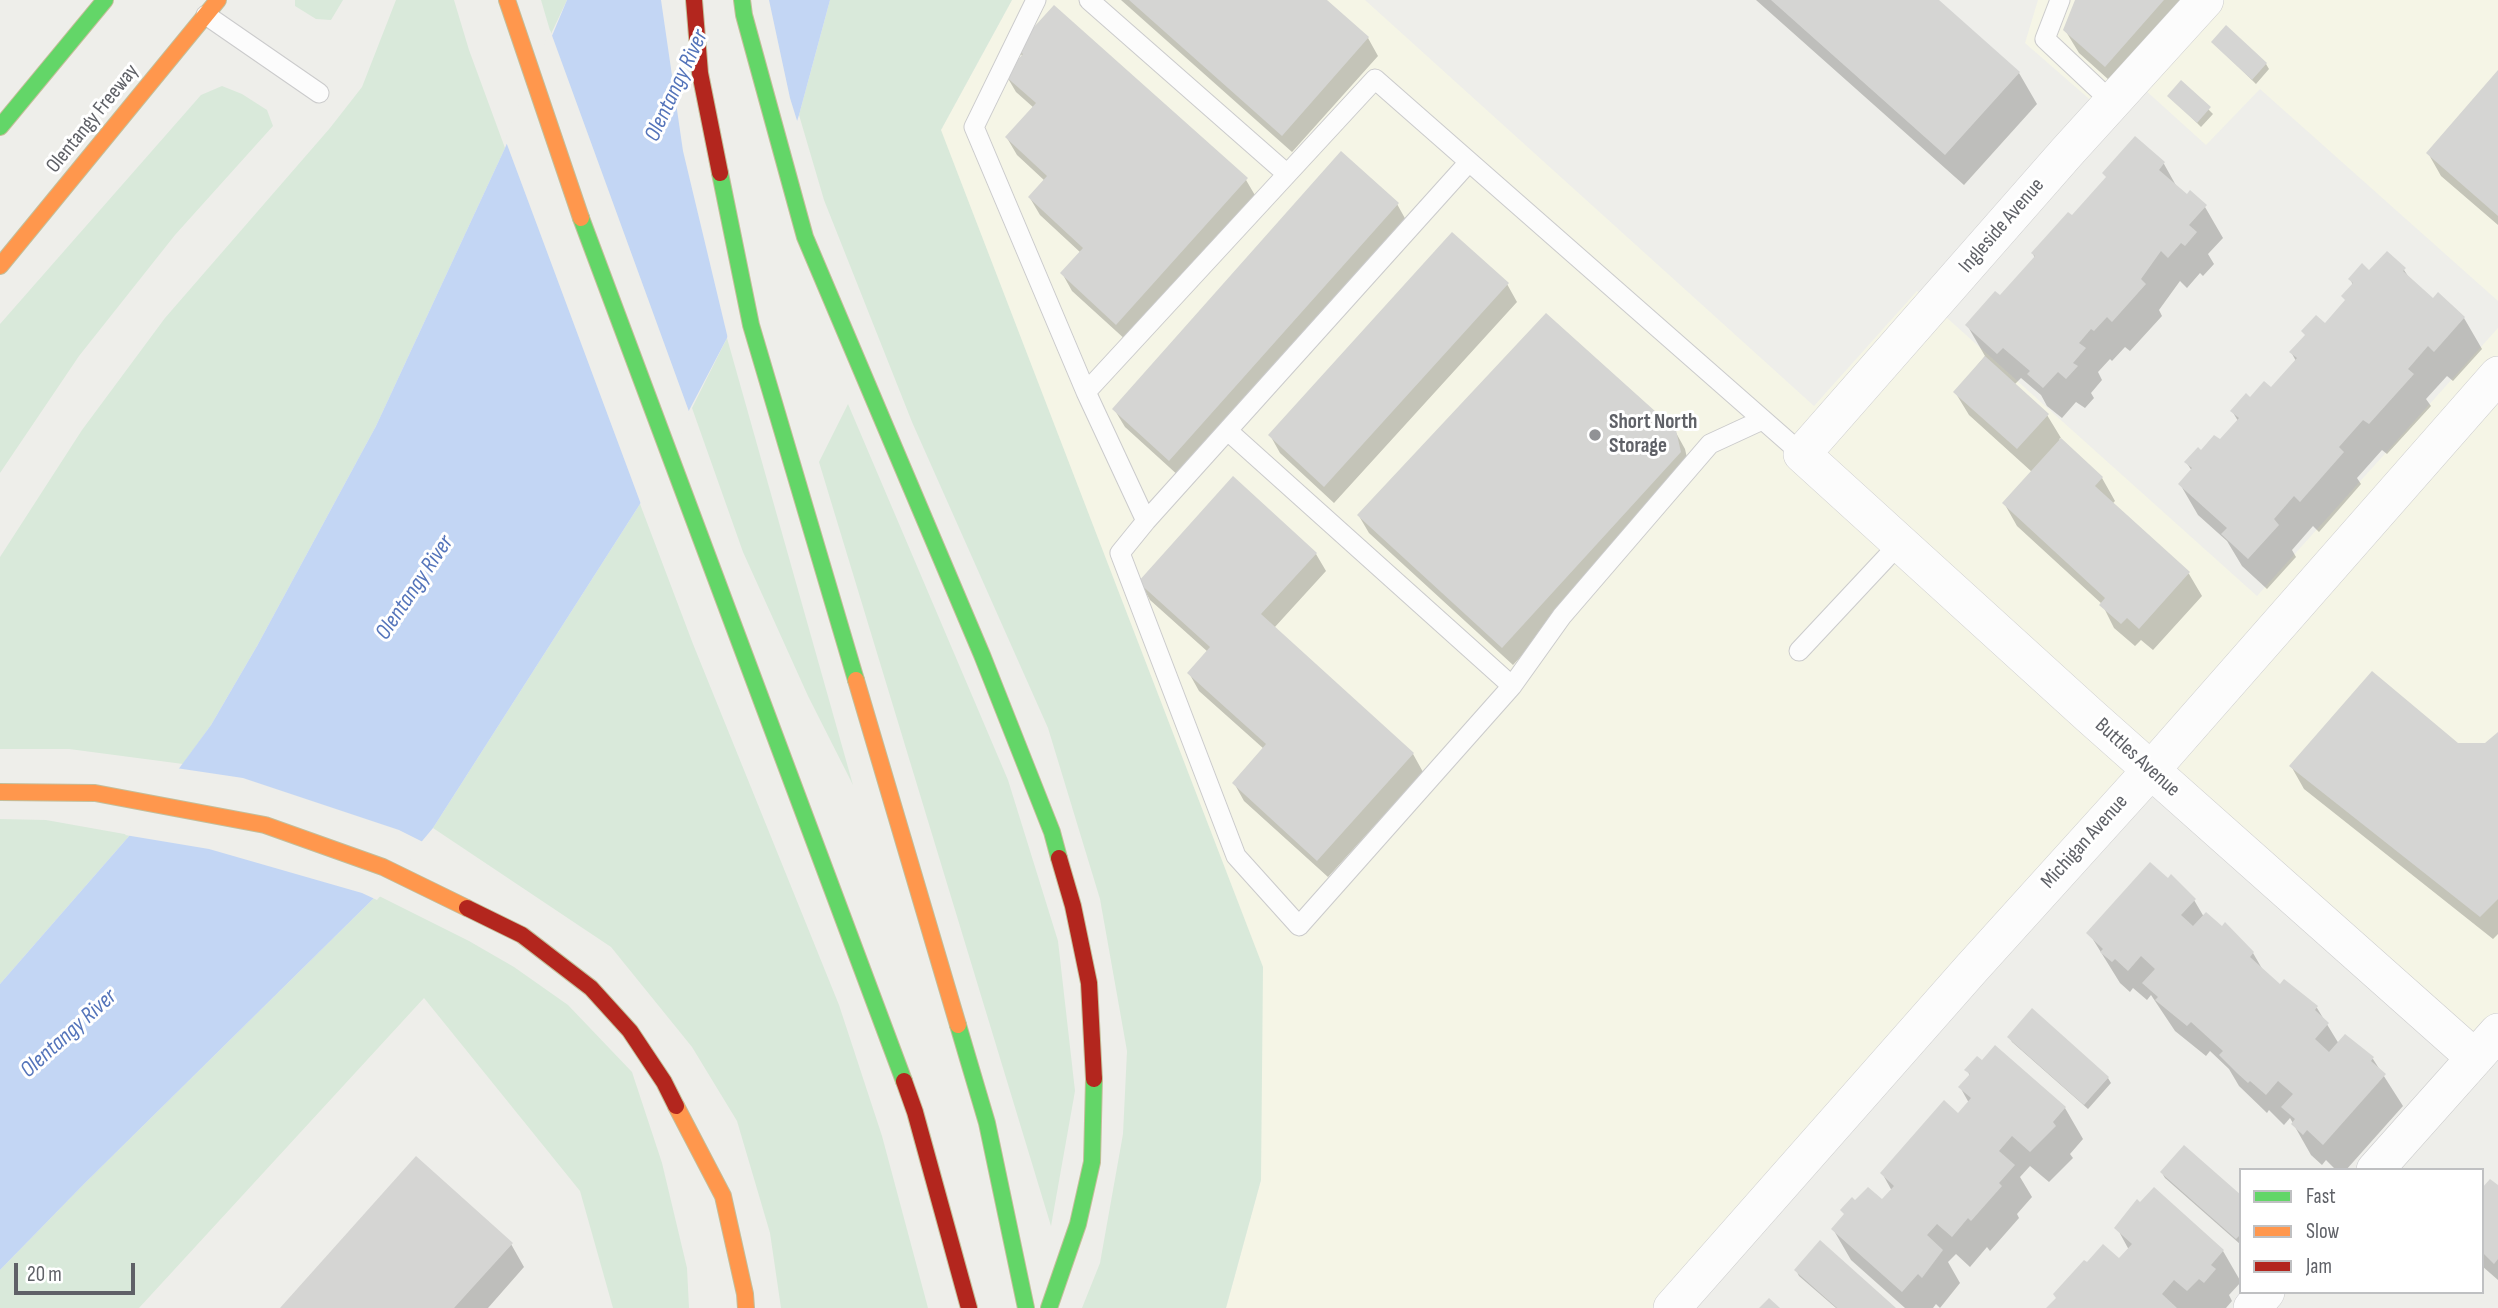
<!DOCTYPE html>
<html>
<head>
<meta charset="utf-8">
<style>
	body { margin:0 }
	#map { position:relative; width:2498px; height:1308px; overflow:hidden; background:#eeeeea; font-family:"Sofia Sans Condensed",sans-serif }
	canvas { display:block }
	.legend { position:absolute; left:2239px; top:1168px; width:245px; height:126px; box-sizing:border-box; background:#fff; border:2px solid #bfc0c2; margin:0; padding:9px 12px; list-style:none; font-size:21px; color:#5f6167 }
	.legend li { display:flex; align-items:center; gap:14px; height:35px }
	.legend b { width:35px; border:2px solid #bfc0c2 }
	.scale { position:absolute; left:14px; top:1263px; width:121px; height:32px; box-sizing:border-box; border:4px solid #5f6167; border-top:0; padding-left:9px; font-size:21px; line-height:24px; white-space:nowrap; color:#5f6167; -webkit-text-stroke:5px #fff; paint-order:stroke }
</style>
</head>
<body>
<div id="map">
<canvas width="2498" height="1308"></canvas>
<ul class="legend">
<li><b style="height:9px;background:#63d668"></b>Fast</li>
<li><b style="height:9px;background:#ff974d"></b>Slow</li>
<li><b style="height:9px;background:#b3261e"></b>Jam</li>
</ul>
<div class="scale">20 m</div>
</div>
<script>
const g = document.querySelector('canvas').getContext('2d');
g.lineJoin = 'round';
function fill(path, color) { g.fillStyle = color; g.fill(path, 'evenodd'); }
function stroke(path, color, width, dash) { g.strokeStyle = color; g.lineWidth = width; g.lineCap = dash ? 'butt' : 'round'; g.setLineDash(dash || []); g.stroke(path); }
function drawText(font, color, halo, rows, align = 'center') {
  g.font = font + ' "Sofia Sans Condensed",sans-serif'; g.lineWidth = 6; g.setLineDash([]); g.textBaseline = 'middle'; g.strokeStyle = halo; g.fillStyle = color; for (const [text, x, y, turn = 0] of rows) {
    g.save(); g.translate(x, y); g.rotate((+turn || 0) * Math.PI / 180); g.textAlign = isNaN(turn) ? turn : align; if (halo) g.strokeText(text, 0, 0); g.fillText(text, 0, 0); g.restore();
  }
}
const commercial = new Path2D(`
	M1012,0H1365L1814,406L1917,291L2257,596L2498,328V1027L2476,1052L2151,766L1671,1308H1226L1261,1180L941,130Z
	M2038,0H2498V301L2260,89L2206,145L2133,79L2103,111L2025,43Z`);
const green = new Path2D(`
	M295,0H343L331,20L316,19L295,6Z
	M396,0H454L469,50L505,148L376,426L257,646L211,725L183,764L69,749H0V557L82,430L165,318L330,128L362,87Z
	M541,0H567L551,34Z
	M830,0H1012L941,130L1263,967L1261,1180L1226,1308H1082L1100,1263L1123,1134L1127,1051L1100,899L1048,728L912,422L824,200L799,115Z
	M222,86L242,94L267,110L273,126L175,235L79,356L0,473V324L201,95Z
	M727,338L853,785L808,696L743,552L692,408Z
	M848,404L1008,780L1058,941L1075,1091L1051,1226L819,462Z
	M640,504L693,644L839,1005L882,1136L928,1308H781L770,1233L737,1121L692,1047L611,947L433,828Z
	M0,819L46,820L130,835L0,984Z
	M377,895L469,941L514,967L568,1005L632,1072L662,1163L687,1268L689,1308H613L580,1191L424,998L139,1308H0V1270L84,1184Z`);
const water = new Path2D(`
	M567,0H830L799,115L727,338L640,504L433,828L377,895L84,1184L0,1270V984L130,835L211,725L257,646L376,426L505,148Z`);
const pier = new Path2D(`
	M661,0H769L790,98L799,127L729,343L683,151Z
	M550,30L691,417L642,507L505,139Z
	M176,768L243,778L399,830L425,843L377,900L362,893L209,849L125,835Z`);
const shadow = new Path2D(`
	M1121,0H1325L1368,38L1378,56L1292,152Z
	M1756,0H1937L2019,73L2037,104L1964,185Z
	M2077,0H2197L2119,89L2079,53L2065,30Z
	M2213,42L2266,64L2269,69L2256,84Z
	M1018,48L1246,180L1256,197L1127,341L1072,291L1062,273L1081,253L1040,215L1030,198L1045,181L1017,155L1007,138L1034,108L1016,92L1006,75L1022,56Z
	M2498,73V225L2441,176L2428,153Z
	M2181,82L2213,114L2201,127L2170,96Z
	M2136,138L2164,164L2178,189L2205,207L2223,238L2208,254L2214,264L2203,276L2200,273L2187,288L2180,281L2159,310L2162,316L2130,351L2125,347L2112,361L2110,359L2098,372L2102,380L2091,393L2094,398L2085,408L2076,402L2062,418L2047,406L2041,395L2021,378L2014,385L2047,415L2061,438L2059,439L2102,478L2115,501L2112,504L2189,574L2202,596L2153,650L2141,640L2135,646L2114,628L2102,604L2017,526L2004,503L2032,472L1969,415L1955,392L1985,356L1967,325L2000,297L2035,258L2033,254L2072,218L2107,178Z
	M1397,204L1407,222L1180,477L1125,427L1114,409Z
	M2404,270L2410,279L2433,300L2464,318L2482,349L2453,381L2447,376L2426,399L2431,406L2387,454L2382,450L2357,478L2361,484L2319,532L2313,526L2292,550L2296,557L2267,589L2242,566L2227,541L2198,515L2180,484L2192,471L2186,462L2220,442L2238,421L2232,411L2250,399L2271,389L2296,361L2291,352L2325,326L2346,302L2353,285L2350,279L2369,273Z
	M1507,284L1517,302L1334,503L1280,453L1270,435Z
	M1675,431L1685,449L1690,471L1513,665L1369,533L1359,516Z
	M1316,554L1326,571L1274,628L1413,754L1423,772L1328,877L1244,801L1234,783L1264,749L1199,691L1189,673L1208,652L1150,600L1140,582Z
	M2498,735V934L2493,939L2304,789L2291,766L2457,745H2486Z
	M2194,900L2204,917L2253,953L2264,972L2280,986L2284,982L2317,1008L2339,1044L2373,1059L2403,1106L2346,1170H2336L2326,1160L2322,1165L2311,1155L2290,1118L2284,1125L2269,1110L2267,1113L2239,1086L2229,1069L2210,1051L2206,1056L2175,1031L2151,995L2147,1000L2133,988L2130,992L2120,983L2089,933Z
	M2009,1037L2108,1078L2111,1083L2088,1109L2012,1042Z
	M1995,1047L2065,1108L2083,1139L2070,1154L2073,1158L2049,1182L2030,1166L2020,1177L2032,1197L2017,1214L2019,1218L1990,1251L1987,1247L1970,1267L1956,1254L1948,1262L1960,1283L1940,1308L1936,1304L1933,1308H1905L1851,1260L1833,1229L1855,1203L1882,1202L1892,1191L1882,1173L1959,1115L1969,1103L1960,1087L1970,1076L1967,1070L1982,1063Z
	M2162,1173L2241,1197L2240,1244L2165,1178Z
	M2498,1188V1280L2482,1266V1190Z
	M2117,1228L2223,1251L2241,1282L2229,1295L2232,1301L2226,1308H2049L2087,1265L2119,1261L2129,1250Z
	M511,1244L524,1267L488,1308H282Z
	M1796,1270L1893,1308H1836L1799,1276Z`);
const building = new Path2D(`
	M1129,0H1327L1369,37L1282,136Z
	M1771,0H1939L2020,72L1945,155Z
	M2075,0H2164L2105,67L2063,30Z
	M1054,5L1248,178L1116,325L1060,273L1083,248L1028,197L1047,176L1005,137L1036,103L1004,75L1023,54L1015,48Z
	M2226,25L2267,63L2252,80L2211,42Z
	M2498,70V216L2426,153Z
	M2181,80L2211,107L2197,123L2167,96Z
	M2135,136L2165,162L2159,170L2187,194L2190,190L2207,205L2189,225L2197,232L2185,246L2181,243L2168,258L2161,251L2141,279L2146,284L2112,322L2107,317L2094,331L2091,329L2079,343L2086,348L2073,363L2078,366L2066,379L2058,372L2043,388L2027,374L2030,371L2003,348L1997,354L1965,325L1995,291L2000,295L2035,256L2031,253L2068,212L2072,215L2106,177L2102,173Z
	M1341,151L1399,203L1169,461L1112,409Z
	M1452,232L1509,283L1324,487L1268,435Z
	M2387,251L2406,268L2403,271L2433,298L2438,292L2465,317L2434,352L2428,346L2408,369L2414,374L2369,424L2363,420L2339,447L2344,452L2300,502L2294,496L2274,519L2279,525L2248,559L2221,534L2227,528L2178,484L2192,468L2184,462L2198,447L2201,450L2214,435L2220,439L2239,418L2230,411L2246,393L2250,397L2264,381L2271,387L2297,358L2289,352L2305,335L2301,331L2316,315L2325,323L2345,300L2341,296L2353,283L2348,279L2362,263L2369,270Z
	M1546,313L1676,430L1681,452L1502,648L1357,515Z
	M1985,356L2049,414L2017,449L1953,392Z
	M2061,438L2103,477L2095,486L2190,572L2139,629L2127,618L2121,624L2099,605L2105,598L2002,503Z
	M1233,476L1317,553L1261,614L1414,753L1317,861L1232,783L1266,744L1187,673L1210,647L1138,582Z
	M2372,671L2458,743H2485L2498,732V899L2480,917L2289,766Z
	M2150,862L2168,878L2171,874L2196,899L2181,915L2193,926L2206,912L2222,926L2225,922L2254,952L2250,957L2280,984L2284,979L2318,1006L2315,1010L2329,1023L2315,1039L2329,1052L2345,1034L2374,1057L2371,1061L2386,1074L2323,1145L2307,1130L2303,1135L2291,1124L2295,1119L2281,1107L2293,1094L2278,1081L2266,1095L2250,1081L2248,1083L2237,1073L2219,1055L2223,1051L2191,1022L2187,1026L2155,1000L2158,997L2142,983L2155,969L2141,956L2128,971L2115,959L2112,962L2100,952L2103,949L2086,933Z
	M2032,1008L2109,1077L2084,1105L2007,1037Z
	M1995,1045L2066,1107L2053,1122L2056,1126L2030,1152L2012,1136L1999,1151L2015,1165L1999,1183L2002,1186L1971,1221L1968,1218L1952,1237L1937,1224L1927,1235L1943,1250L1922,1278L1918,1274L1902,1292L1831,1229L1844,1214L1840,1210L1852,1197L1855,1200L1868,1187L1882,1199L1894,1186L1880,1173L1944,1100L1958,1113L1971,1098L1958,1087L1970,1074L1964,1070L1977,1056L1982,1060Z
	M2184,1145L2241,1195V1234L2236,1239L2160,1172Z
	M416,1156L513,1243L454,1308H280Z
	M2490,1179L2498,1185V1259L2494,1264L2482,1252V1188Z
	M2154,1187L2224,1250L2211,1265L2216,1269L2204,1283L2199,1279L2187,1291L2174,1280L2162,1294L2177,1308H2046L2056,1298L2053,1294L2084,1260L2087,1262L2103,1244L2119,1258L2132,1244L2114,1228L2137,1199L2140,1202Z
	M1820,1240L1896,1308H1837L1794,1270Z
	M1769,1298L1780,1308H1759Z`);
const lane = new Path2D(`
	M1036,0L974,127L1086,392L1375,79L1802,454
	M1089,0L1287,174
	M2060,0L2045,39L2112,102
	M206,15L319,93
	M1086,392L1146,521L1469,162
	M1228,431L1512,686
	M1146,521L1120,553L1236,856L1299,926L1512,686L1562,616L1710,444L1762,420
	M1799,651L1900,543`);
const street = new Path2D(`
	M2205,0L2067,152L1802,454L2089,715L2475,1058
	M2375,1170L2498,1032
	M1672,1308L1971,969L2151,770L2498,375
	M2252,1308L2266,1292`);
const fast = new Path2D(`
	M742,0L744,15L805,237L982,655L1052,832L1059,858
	M0,127L105,0
	M720,173L751,325L856,680
	M581,218L904,1081
	M958,1025L987,1123L1026,1308
	M1049,1308L1078,1224L1092,1162L1094,1079`);
const slow = new Path2D(`
	M507,0L581,218
	M0,266L218,0
	M856,680L958,1025
	M0,792L95,793L265,825L383,867L467,908
	M676,1106L723,1196L745,1294L746,1308`);
const jam = new Path2D(`
	M694,0L700,73L720,173
	M1059,858L1073,906L1089,983L1094,1079
	M467,908L522,935L591,988L630,1031L664,1082L676,1106
	M904,1081L915,1112L969,1308`);
const markers = [
	[1595,435,7,"#919295"]
];
const streetNames = [
	["Olentangy Freeway",93,119,-51],
	["Ingleside Avenue",2002,226,-49],
	["Buttles Avenue",2137,758,42],
	["Michigan Avenue",2085,842,-48]
];
const poiNames = [
	["Short North",1609,423],
	["Storage",1609,447]
];
const waterNames = [
	["Olentangy River",677,86,-65],
	["Olentangy River",415,588,-56],
	["Olentangy River",69,1034,-42]
];
fill(commercial, '#f5f5e6');
fill(green, '#d9e9da');
fill(water, '#c3d6f4');
fill(pier, '#eeeeea');
fill(shadow, '#0003');
fill(building, '#d5d5d3');
stroke(lane, '#cbcbcc', 21);
stroke(street, '#cbcbcc', 38);
stroke(fast, '#c3be9a', 18);
stroke(slow, '#c3be9a', 18);
stroke(jam, '#c3be9a', 18);
stroke(lane, '#fcfcfc', 19);
stroke(street, '#fcfcfc', 37);
stroke(fast, '#63d668', 16);
stroke(slow, '#ff974d', 16);
stroke(jam, '#b3261e', 16);
for (const [x, y, r, color] of markers) { const dot = new Path2D(); dot.arc(x, y, r, 0, 2 * Math.PI); g.fillStyle = color; g.fill(dot); stroke(dot, '#fff', 2.5); }
drawText('21px', '#5f6167', '#fff', streetNames);
drawText('bold 21px', '#5f6167', '#fff', poiNames, 'left');
drawText('italic 23px', '#5474ba', '#fff', waterNames);
</script>
</body>
</html>
